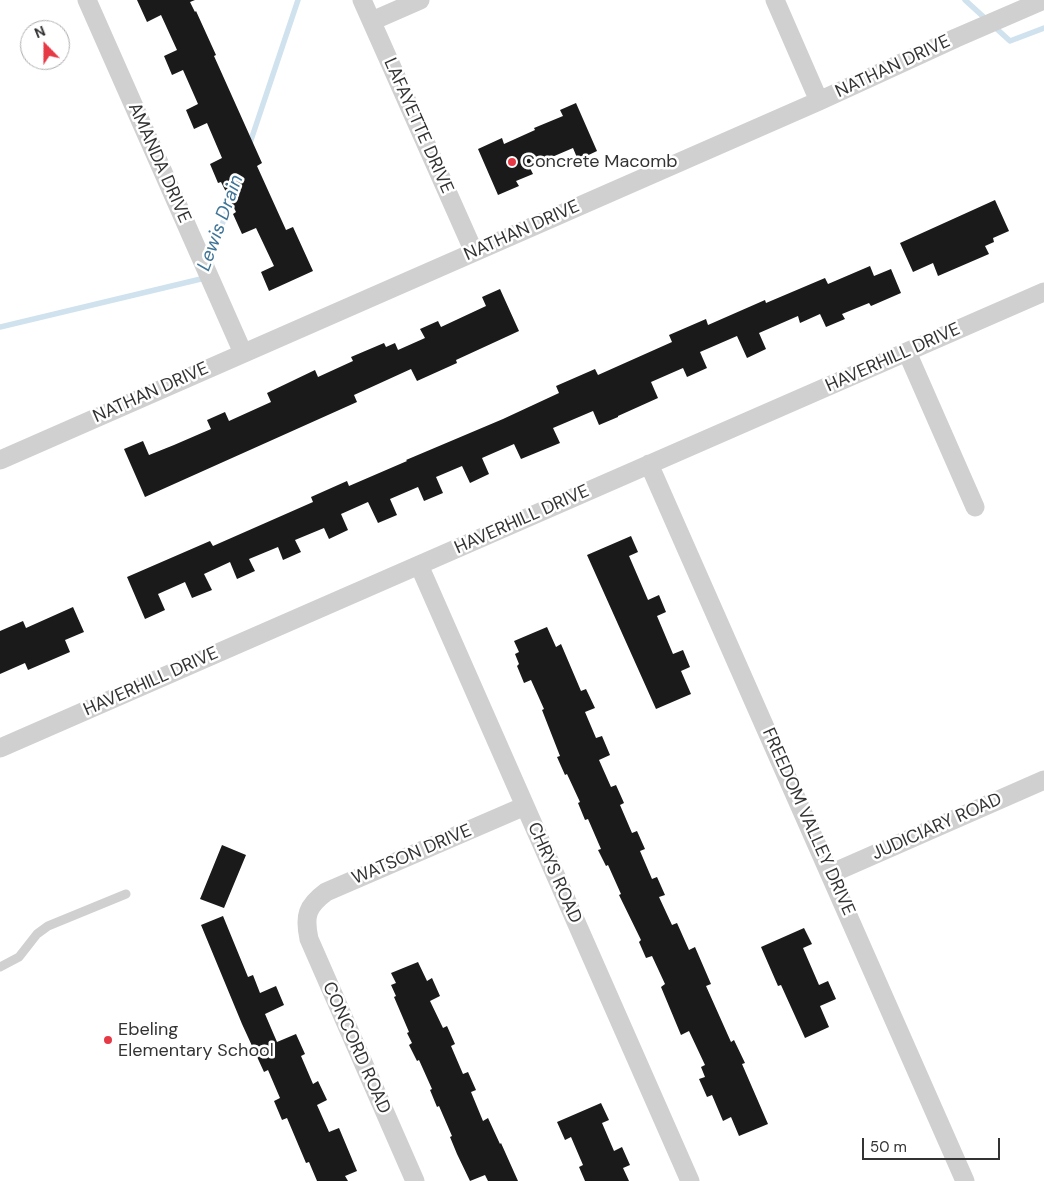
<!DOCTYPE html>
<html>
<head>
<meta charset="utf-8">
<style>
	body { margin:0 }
	#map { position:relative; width:1044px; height:1181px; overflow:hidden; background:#fff; font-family:"DM Sans",sans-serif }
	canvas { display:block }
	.north { position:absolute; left:20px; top:20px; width:50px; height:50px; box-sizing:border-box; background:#fff; border:1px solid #adadad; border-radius:50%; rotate:338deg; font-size:14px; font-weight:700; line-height:20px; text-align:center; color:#333 }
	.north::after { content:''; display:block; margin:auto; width:18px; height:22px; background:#e63946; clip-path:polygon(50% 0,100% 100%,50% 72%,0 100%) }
	.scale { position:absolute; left:862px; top:1138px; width:138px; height:22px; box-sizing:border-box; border:2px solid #333; border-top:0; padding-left:6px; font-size:15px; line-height:18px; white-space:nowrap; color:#333; -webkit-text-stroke:4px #fff; paint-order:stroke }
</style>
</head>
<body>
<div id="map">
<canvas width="1044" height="1181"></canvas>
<div class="north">N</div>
<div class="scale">50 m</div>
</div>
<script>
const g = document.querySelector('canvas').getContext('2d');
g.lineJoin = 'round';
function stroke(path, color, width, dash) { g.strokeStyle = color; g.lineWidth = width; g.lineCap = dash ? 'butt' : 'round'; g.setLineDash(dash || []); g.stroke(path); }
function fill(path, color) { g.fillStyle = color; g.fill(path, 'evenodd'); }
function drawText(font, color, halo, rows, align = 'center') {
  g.font = font + ' "DM Sans",sans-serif'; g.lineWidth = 5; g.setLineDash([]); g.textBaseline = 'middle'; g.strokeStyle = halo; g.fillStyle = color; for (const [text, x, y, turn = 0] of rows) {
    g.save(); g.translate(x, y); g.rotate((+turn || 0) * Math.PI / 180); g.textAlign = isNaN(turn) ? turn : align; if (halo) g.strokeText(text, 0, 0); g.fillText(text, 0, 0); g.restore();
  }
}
const stream = new Path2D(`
	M965,0L1010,41L1044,28
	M249,146L298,0
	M209,264L232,195
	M0,327L205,278V275`);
const building = new Path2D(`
	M137,0H195L190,2L195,12L196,11L216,55L214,56L262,163L257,166L286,230L293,227L313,271L269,291L261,272L274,266L256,228L242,234L233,214L236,212L221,182L218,183L210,164L222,158L207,123L194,129L186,110L198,104L183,70L172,75L164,56L177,50L161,15L147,22Z
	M576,103L597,151L578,160L573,148L538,163L539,165L530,168L533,174L516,181L519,186L498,195L478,149L502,138L504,144L535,130L534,128L563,116L560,110Z
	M995,200L1009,231L993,238L994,242L985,246L989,254L938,276L933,263L913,272L900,243Z
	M870,266L874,276L891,269L901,293L871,306L869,303L842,314L845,319L826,327L820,314L800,323L798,316L759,333L766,349L747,358L737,336L700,352L707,368L687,377L683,368L651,382L658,398L618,416V417L599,425L593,411L553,428L560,443L521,459L514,444L482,458L489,474L470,483L462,466L436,477L443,493L424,501L418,487L390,499L397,515L378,523L368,502L341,514L348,530L329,539L324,528L295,540L301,552L283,560L278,547L249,559L255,571L237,579L230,562L204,574L212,590L192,598L185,582L158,594L165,610L145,619L127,577L210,541L213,546L313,502L311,497L347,481L349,486L407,461L406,460L503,419L559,393L556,386L595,369L598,375L672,342L669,335L706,319L708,325L765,300L766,303L825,278L828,284Z
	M500,289L519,331L456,360L457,363L417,381L411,369L354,395L357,402L145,497L124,449L143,441L149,455L174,445L211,429L207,420L225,412L229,421L271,402L267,393L315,370L318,377L353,361L351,357L384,343L386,347L395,343L398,350L425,338L420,329L438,321L441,327L486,306L482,297Z
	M631,536L638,552L629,556L648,600L659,595L666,612L657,616L673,654L683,650L690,667L681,671L691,694L656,709L587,555Z
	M73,607L84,632L65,640L70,652L28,670L25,663L0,674V631L23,621L26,628Z
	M547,627L556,647L561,644L581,691L586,689L595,708L585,712L596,738L602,736L610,755L599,760L611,787L616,785L624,803L620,805L632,833L637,831L645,849L640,851L652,879L657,877L665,895L659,897L672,925L677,923L689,950L695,947L711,984L706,986L731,1042L734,1040L745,1063L742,1064L768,1124L739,1136L731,1117L723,1121L712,1095L707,1097L699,1079L705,1077L701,1067L705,1065L689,1031L681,1035L661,987L665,984L652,956L646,958L639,942L641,940L619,895L621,894L608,865L606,866L598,850L601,849L588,819L585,820L578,803L580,802L567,774L565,775L557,757L560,756L542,710L544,709L531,680L524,683L517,666L519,664L515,654L519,652L514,641Z
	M222,845L246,855L224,908L200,899Z
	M223,916L248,977L253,975L260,993L276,986L284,1005L265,1014L277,1042L296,1034L305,1054L301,1056L313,1084L318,1081L327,1100L317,1105L329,1132L339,1128L357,1171L345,1176L348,1181H317L309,1162L306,1163L287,1118L282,1120L274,1101L280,1098L268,1070L264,1072L242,1024L201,925Z
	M804,928L812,944L803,948L819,985L828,981L836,999L820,1006L829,1027L805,1038L781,985L778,986L761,947Z
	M418,962L427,981L432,978L440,996L430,1001L443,1028L447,1026L455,1044L451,1046L463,1074L468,1072L476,1090L471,1092L483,1121L488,1118L500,1144L501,1143L518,1181H488L485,1175L470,1181L457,1154L450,1137L452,1136L439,1106L437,1107L430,1090L432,1089L419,1060L417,1061L409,1045L412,1043L407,1033L409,1032L394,997L396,996L391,985L396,983L391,973Z
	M601,1103L609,1120L602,1123L614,1151L622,1147L630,1165L623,1168L629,1181H585L579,1167L583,1165L571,1137L565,1140L557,1122Z`);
const lane = new Path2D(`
	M0,967L19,957L37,934L48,926L126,894`);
const street = new Path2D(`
	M87,0L243,353
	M362,0L474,252
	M775,0L819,101
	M372,21L420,0
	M907,352L975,507
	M0,460L819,101L956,38L1044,0
	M649,464L965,1181
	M419,565L690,1181
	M0,748L1044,292
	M830,874L1044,780
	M415,1181L309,939C304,916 307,906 326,892L525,806`);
const markers = [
	[512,162,5,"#e63946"],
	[108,1040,5,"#e63946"]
];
const streetNames = [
	["NATHAN DRIVE",893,67,-25],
	["LAFAYETTE DRIVE",418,126,66],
	["AMANDA DRIVE",159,163,66],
	["NATHAN DRIVE",522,231,-24],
	["HAVERHILL DRIVE",893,358,-24],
	["NATHAN DRIVE",151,393,-24],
	["HAVERHILL DRIVE",522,520,-24],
	["HAVERHILL DRIVE",151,682,-24],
	["FREEDOM VALLEY DRIVE",808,822,66],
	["JUDICIARY ROAD",937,827,-24],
	["WATSON DRIVE",412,855,-23],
	["CHRYS ROAD",554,873,66],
	["CONCORD ROAD",356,1048,66]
];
const poiNames = [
	["Concrete Macomb",522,162],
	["Ebeling",118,1030],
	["Elementary School",118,1051]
];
const waterNames = [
	["Lewis Drain",221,223,-70]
];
stroke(stream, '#cfe2ee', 5.5);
fill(building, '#1a1a1a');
stroke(lane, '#d0d0d0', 9);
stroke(street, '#d0d0d0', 19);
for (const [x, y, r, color] of markers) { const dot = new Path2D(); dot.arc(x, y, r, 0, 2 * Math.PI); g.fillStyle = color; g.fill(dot); stroke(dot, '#fff', 2); }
drawText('18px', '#333', '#fff', streetNames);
drawText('18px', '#333', '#fff', poiNames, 'left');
drawText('italic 19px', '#3f7597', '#fff', waterNames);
</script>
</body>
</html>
